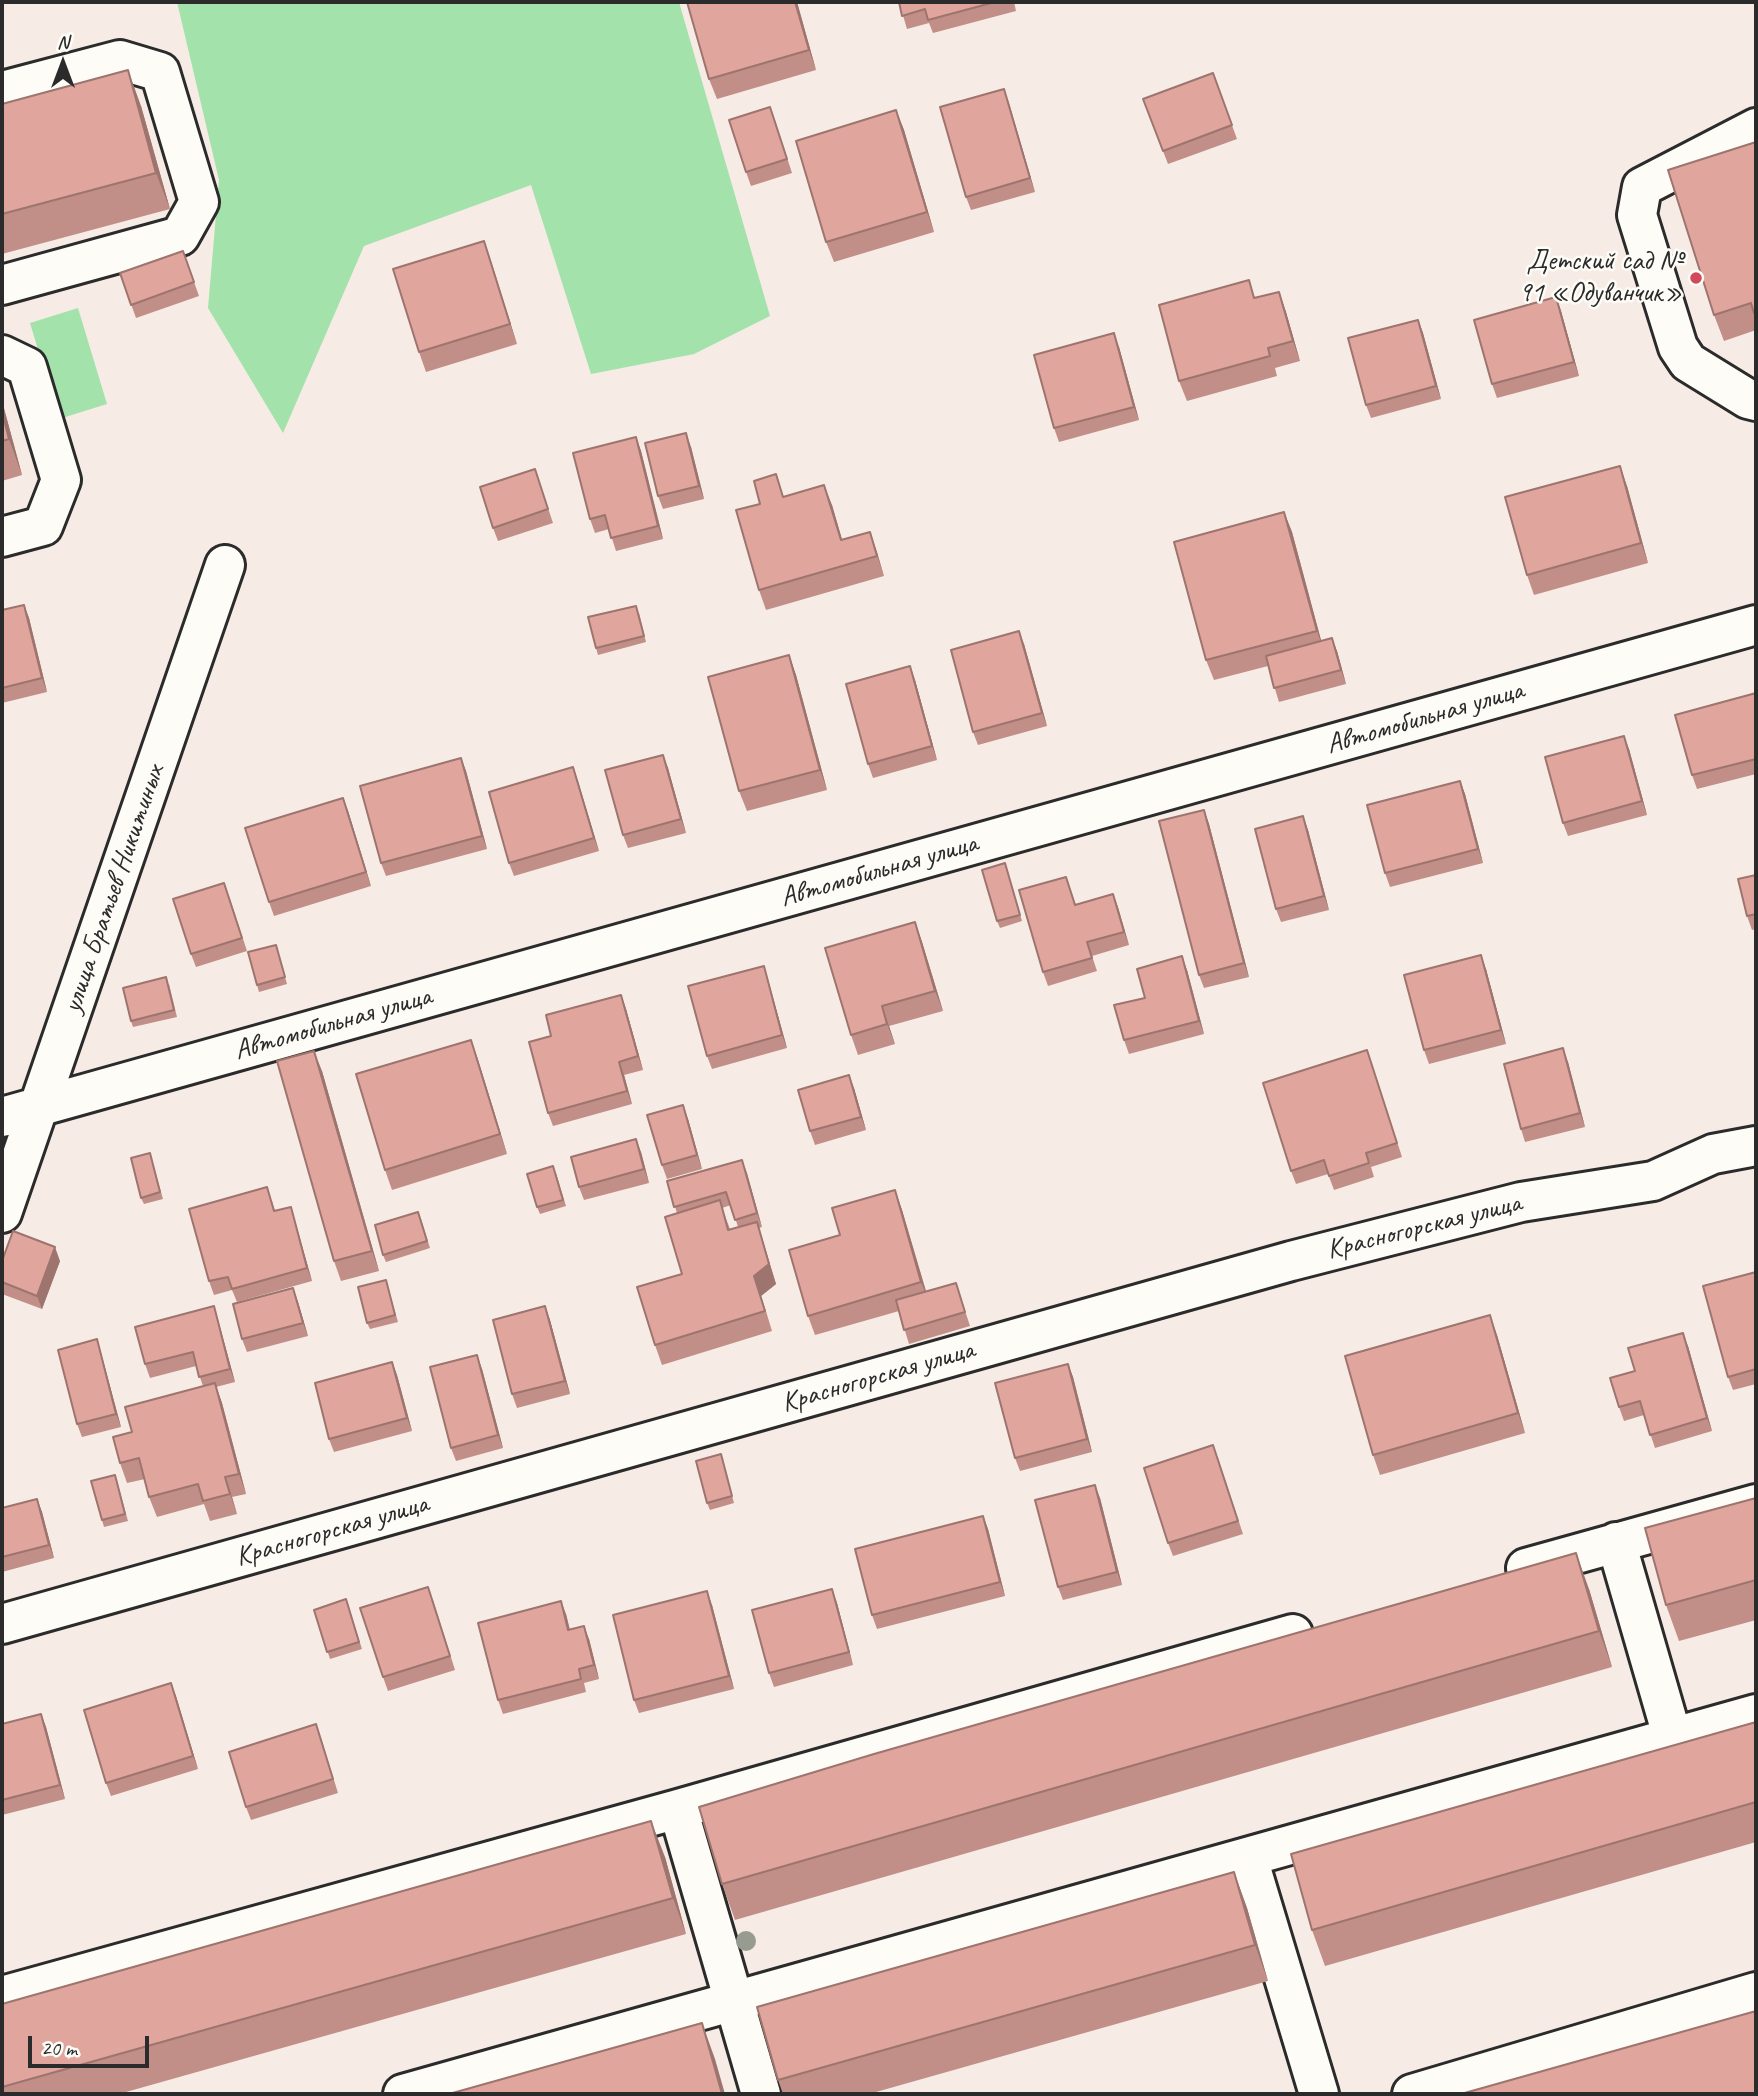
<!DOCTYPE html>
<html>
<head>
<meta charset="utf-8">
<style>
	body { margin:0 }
	#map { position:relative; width:1758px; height:2096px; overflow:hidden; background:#f7ebe5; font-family:Caveat,sans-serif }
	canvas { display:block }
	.frame { position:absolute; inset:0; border:4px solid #2b2b2b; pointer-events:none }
	.north { position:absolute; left:28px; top:28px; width:70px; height:70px; -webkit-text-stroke:5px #fdfcf7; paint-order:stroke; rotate:0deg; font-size:19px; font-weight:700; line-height:28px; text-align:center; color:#2b2b2b }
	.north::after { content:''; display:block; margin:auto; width:24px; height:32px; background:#2b2b2b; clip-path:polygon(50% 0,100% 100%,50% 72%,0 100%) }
	.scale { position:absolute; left:28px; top:2036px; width:121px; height:32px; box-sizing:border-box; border:4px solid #2b2b2b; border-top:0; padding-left:9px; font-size:21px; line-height:24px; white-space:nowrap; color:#2b2b2b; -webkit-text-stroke:5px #fdfcf7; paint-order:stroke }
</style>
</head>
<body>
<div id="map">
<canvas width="1758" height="2096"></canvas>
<div class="frame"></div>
<div class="north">N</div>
<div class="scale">20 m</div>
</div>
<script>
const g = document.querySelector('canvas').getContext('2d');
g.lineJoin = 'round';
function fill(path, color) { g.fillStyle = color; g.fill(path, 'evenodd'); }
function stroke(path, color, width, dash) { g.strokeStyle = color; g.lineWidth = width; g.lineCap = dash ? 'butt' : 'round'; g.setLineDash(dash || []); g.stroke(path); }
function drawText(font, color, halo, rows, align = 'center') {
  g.font = font + ' Caveat,sans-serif'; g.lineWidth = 5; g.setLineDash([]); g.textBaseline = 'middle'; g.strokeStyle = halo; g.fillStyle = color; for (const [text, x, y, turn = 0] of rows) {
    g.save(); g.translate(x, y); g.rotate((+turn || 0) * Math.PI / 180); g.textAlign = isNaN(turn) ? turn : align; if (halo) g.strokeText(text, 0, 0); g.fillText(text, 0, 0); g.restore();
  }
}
const green = new Path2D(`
	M177,2H679L770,316L694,354L591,374L531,185L364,246L283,433L208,308L219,180Z
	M78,308L107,404L59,419L30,323Z`);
const minor = new Path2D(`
	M2,91L120,60L160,72L199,202L180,236L2,285
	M1756,128L1642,187L1637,215L1678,347L1688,362L1748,399L1756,401
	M2,355L27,367L61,480L43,526L2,537
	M2,1117L1756,625
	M2,1213L225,565
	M1616,1542L1673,1739
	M1526,1568L1756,1504
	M2,1624L1291,1261L1521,1202L1653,1181L1713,1154L1756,1146
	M678,1809L761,2094
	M1248,1858L1319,2094
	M2,1996L678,1809L1293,1634
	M403,2094L1756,1714
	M1412,2094L1756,1992`);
const trees = [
	[746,1941]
];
const wall = new Path2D(`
	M797,2L816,70L717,99L709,79Z
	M899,2H1014L1016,11L933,33L929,23L907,29Z
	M1213,73L1237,139L1168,164L1143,99Z
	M1004,89L1035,192L971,210L966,197Z
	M2,104L141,106L170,209L2,254Z
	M896,110L904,130L934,232L834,262L826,242Z
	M775,120L792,173L751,186L746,172Z
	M1756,142V330L1724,341L1714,315Z
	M484,241L517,344L426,372L419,352Z
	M183,251L199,296L136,318L120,273Z
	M1279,292L1286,312L1300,361L1275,368L1277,376L1187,401L1179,381L1256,298Z
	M1556,297L1561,311L1579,376L1497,398L1492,384Z
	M1418,320L1423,333L1441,399L1371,418L1366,405Z
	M1119,347L1139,420L1059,442L1054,428Z
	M2,401L22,475L2,481Z
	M636,437L641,451L663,539L616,551L609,529L595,533L590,519Z
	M691,447L704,499L663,509L658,496Z
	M535,469L553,523L498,541L493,528Z
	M1627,486L1648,563L1534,595L1527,575Z
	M784,496L832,505L842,540L870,532L884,576L766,610L759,590Z
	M1284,512L1292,532L1321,641L1337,651L1346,684L1279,702L1268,666L1214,680L1206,660Z
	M24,605L29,618L47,692L2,703V610Z
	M639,613L646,642L598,655L596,648Z
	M1024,644L1047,726L978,745L973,732Z
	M789,655L796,675L827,790L747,811L739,791Z
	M915,680L937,760L873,778L868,764Z
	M1756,693V774L1697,789L1692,775Z
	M1629,749L1647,815L1568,836L1563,823Z
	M663,755L668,768L686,833L628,848L623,835Z
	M461,758L466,771L487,849L386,876L381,863Z
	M573,767L599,851L514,876L509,863Z
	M1460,781L1465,794L1483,863L1390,887L1385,873Z
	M1204,810L1209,824L1249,977L1204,988L1199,975Z
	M348,811L371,886L274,916L269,902Z
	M1303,816L1308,830L1329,910L1281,922L1276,909Z
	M1007,870L1022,921L1000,928L997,921Z
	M1756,875V929L1752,930L1747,916Z
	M1066,877L1076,905L1113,894L1129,945L1092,956L1097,971L1048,986L1043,972Z
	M229,896L247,951L196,967L191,954Z
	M915,922L922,942L943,1011L889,1026L895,1044L858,1055L851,1035Z
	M276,945L287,984L259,992L257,985Z
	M764,966L768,980L787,1048L712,1069L707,1056Z
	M1486,969L1506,1044L1429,1064L1424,1050Z
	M1187,970L1204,1034L1129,1054L1124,1040L1145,998Z
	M169,984L177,1017L133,1027L131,1021Z
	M621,995L626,1009L643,1070L624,1075L632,1104L553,1126L548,1113L551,1036Z
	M471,1040L478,1060L507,1154L392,1190L385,1170Z
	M1568,1062L1585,1127L1525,1142L1521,1129Z
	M1372,1064L1402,1157L1371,1167L1374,1177L1334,1190L1328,1174L1296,1184L1291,1171Z
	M322,1071L379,1271L341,1281L334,1261Z
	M854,1088L866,1130L815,1145L810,1131Z
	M688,1119L702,1169L667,1179L662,1165Z
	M641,1152L649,1183L584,1200L579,1187Z
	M152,1160L163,1199L144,1204L141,1198Z
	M742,1160L762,1227L759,1228L776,1284L761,1296L772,1331L662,1365L655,1345L682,1274L677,1213L667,1181ZM731,1205L738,1227L730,1229L722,1208Z
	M556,1173L566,1206L540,1214L537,1207Z
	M895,1190L902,1210L926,1291L956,1283L970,1326L909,1344L899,1311L815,1335L808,1316L840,1235Z
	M272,1201L275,1211L295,1221L312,1281L237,1302L232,1290L214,1295L209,1281Z
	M421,1219L430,1248L386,1262L383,1255Z
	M2,1261H60L42,1309L2,1294Z
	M1756,1272V1384L1733,1390L1728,1377Z
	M386,1280L398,1322L370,1329L367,1323Z
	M293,1288L298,1302L308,1336L247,1352L242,1339Z
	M545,1306L550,1320L570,1394L517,1408L512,1394Z
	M218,1320L235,1382L216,1387L222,1403L246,1494L232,1497L237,1514L210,1521L204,1504L157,1517L149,1497L145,1479L127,1483L120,1463L132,1432L203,1386L196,1366L150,1378L145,1364Z
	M1497,1335L1525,1433L1380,1475L1373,1455Z
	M1688,1346L1712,1431L1655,1448L1644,1415L1624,1421L1619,1407L1635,1371Z
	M101,1353L121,1427L82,1437L77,1424Z
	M392,1362L397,1375L412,1431L334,1452L329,1439Z
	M1068,1364L1073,1377L1092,1452L1020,1471L1015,1458Z
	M482,1369L503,1448L456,1461L451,1448Z
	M721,1454L734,1503L710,1510L707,1503Z
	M1218,1458L1243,1534L1173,1556L1168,1543Z
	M117,1481L128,1521L104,1527L102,1520Z
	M1100,1498L1122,1585L1063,1600L1058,1587Z
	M1756,1498V1620L1679,1641L1666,1605Z
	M37,1499L42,1512L54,1558L2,1572V1508Z
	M983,1516L988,1529L1005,1596L877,1629L872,1615Z
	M832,1589L837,1603L853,1665L774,1687L769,1673Z
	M1589,1589L1612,1667L735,1920L722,1884Z
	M346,1599L362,1649L330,1659L314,1610Z
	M433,1600L455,1670L388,1691L383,1677Z
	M712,1605L734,1689L639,1713L634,1700Z
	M566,1614L570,1630L589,1639L599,1679L584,1683L586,1692L503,1714L498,1700Z
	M171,1683L198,1769L111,1796L106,1783Z
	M41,1714L46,1727L65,1799L2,1815V1724Z
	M1756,1722V1842L1325,1966L1312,1930Z
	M321,1738L338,1793L251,1820L246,1807Z
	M665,1857L686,1934L119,2094H2V2004Z
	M1234,1872L1247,1908L1268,1981L869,2094H783L778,2080Z`);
const shadedWall = new Path2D(`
	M795,2H797L816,70L809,50Z
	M128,70L141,106L170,209L156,173Z
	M1004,89L1009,103L1035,192L1030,178Z
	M896,110L904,130L934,232L927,212Z
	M484,241L491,261L517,344L510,324Z
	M1279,292L1286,312L1300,361L1293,341Z
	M1556,297L1561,311L1579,376L1574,362Z
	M1418,320L1423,333L1441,399L1436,386Z
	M1114,333L1119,347L1139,420L1134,407Z
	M2,401L22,475L9,439L2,412Z
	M686,433L691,447L704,499L699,486Z
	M636,437L641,451L663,539L658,526Z
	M1620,466L1627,486L1648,563L1641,543Z
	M824,485L832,505L848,560L841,540Z
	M1284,512L1292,532L1324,651L1317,631Z
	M870,532L877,552L884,576L877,556Z
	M24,605L29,618L47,692L42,678Z
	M1019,631L1024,644L1047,726L1042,713Z
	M1332,638L1337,651L1346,684L1341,670Z
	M789,655L796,675L827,790L820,770Z
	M910,666L915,680L937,760L932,746Z
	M1624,736L1629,749L1647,815L1642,801Z
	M663,755L668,768L686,833L681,819Z
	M461,758L466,771L487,849L482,836Z
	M573,767L578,781L599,851L594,838Z
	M1460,781L1465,794L1483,863L1478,849Z
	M343,798L348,811L371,886L366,872Z
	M1204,810L1209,824L1249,977L1244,963Z
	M1303,816L1308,830L1329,910L1324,896Z
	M1113,894L1118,907L1129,945L1124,932Z
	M915,922L922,942L943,1011L935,991Z
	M1481,955L1486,969L1506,1044L1501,1030Z
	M1182,956L1187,970L1204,1034L1199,1021Z
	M764,966L768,980L787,1048L782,1035Z
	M621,995L626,1009L643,1070L638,1056Z
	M882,1006L889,1026L895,1044L887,1024Z
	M471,1040L478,1060L507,1154L500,1134Z
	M1563,1048L1568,1062L1585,1127L1580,1113Z
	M314,1051L322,1071L379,1271L372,1251Z
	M619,1062L624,1075L632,1104L627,1091Z
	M849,1075L854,1088L866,1130L861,1117Z
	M683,1105L688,1119L702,1169L697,1155Z
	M636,1139L641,1152L649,1183L644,1169Z
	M742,1160L747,1173L762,1227L757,1213Z
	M895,1190L902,1210L929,1302L921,1282Z
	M291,1207L295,1221L312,1281L307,1268Z
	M757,1222L776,1284L761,1296L772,1331L754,1276Z
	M55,1247L60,1261L42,1309L37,1296Z
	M293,1288L298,1302L308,1336L303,1323Z
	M214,1306L218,1320L235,1382L230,1369Z
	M545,1306L550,1320L570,1394L565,1381Z
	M1490,1315L1497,1335L1525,1433L1518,1413Z
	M1683,1333L1688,1346L1712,1431L1707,1418Z
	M97,1339L101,1353L121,1427L116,1414Z
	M477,1355L482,1369L503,1448L498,1435Z
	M392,1362L397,1375L412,1431L407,1418Z
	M1068,1364L1073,1377L1092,1452L1087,1439Z
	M215,1383L222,1403L246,1494L239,1474Z
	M225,1477L232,1497L237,1514L230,1494Z
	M1095,1485L1100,1498L1122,1585L1117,1572Z
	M37,1499L42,1512L54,1558L49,1545Z
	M983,1516L988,1529L1005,1596L1000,1582Z
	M1576,1553L1589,1589L1612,1667L1599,1631Z
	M832,1589L837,1603L853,1665L849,1652Z
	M707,1591L712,1605L734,1689L729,1676Z
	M561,1601L566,1614L573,1644L568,1630Z
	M584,1626L589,1639L599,1679L594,1665Z
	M171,1683L176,1696L198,1769L193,1756Z
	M41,1714L46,1727L65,1799L60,1785Z
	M651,1821L665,1857L686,1934L673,1898Z
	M1234,1872L1247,1908L1268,1981L1255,1945Z
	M702,2023L715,2059L725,2094H722Z`);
const building = new Path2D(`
	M687,2H795L809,50L709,79Z
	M899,2H995L928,20L925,9L902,16Z
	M128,70L156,173L2,214V104Z
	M1213,73L1232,125L1163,151L1143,99Z
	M1004,89L1030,178L966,197L940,107Z
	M770,107L787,159L746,172L729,120Z
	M896,110L927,212L826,242L796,141Z
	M1756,142V312L1754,313L1751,303L1714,315L1668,170Z
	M484,241L510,324L419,352L393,269Z
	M183,251L194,282L131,305L120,273Z
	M1249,280L1254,298L1279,292L1293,341L1268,348L1270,356L1179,381L1159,305Z
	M1556,297L1574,362L1492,384L1474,320Z
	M1418,320L1436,386L1366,405L1348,338Z
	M1114,333L1134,407L1054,428L1034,355Z
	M2,412L9,439L2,441Z
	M686,433L699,486L658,496L645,443Z
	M636,437L658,526L611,538L605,515L590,519L573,453Z
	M1620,466L1641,543L1527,575L1505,497Z
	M535,469L548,509L493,528L480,487Z
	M776,474L783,497L824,485L841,540L870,532L877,556L759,590L736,510L760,504L754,481Z
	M1284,512L1317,631L1206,660L1174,542Z
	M24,605L42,678L2,688V610Z
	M636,606L644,636L596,648L588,617Z
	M1019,631L1042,713L973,732L951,650Z
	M1332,638L1341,670L1274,688L1266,656Z
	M789,655L820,770L739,791L708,677Z
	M910,666L932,746L868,764L846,684Z
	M1756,693V759L1692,775L1675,715Z
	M1624,736L1642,801L1563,823L1545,757Z
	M663,755L681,819L623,835L605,770Z
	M461,758L482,836L381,863L360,786Z
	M573,767L594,838L509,863L489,792Z
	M1460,781L1478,849L1385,873L1367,805Z
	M343,798L366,872L269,902L245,828Z
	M1204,810L1244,963L1199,975L1159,821Z
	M1303,816L1324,896L1276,909L1255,829Z
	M1005,863L1020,915L997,921L982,870Z
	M1756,875V914L1747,916L1738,879Z
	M1066,877L1075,905L1113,894L1124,932L1087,942L1092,958L1043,972L1019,890Z
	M224,883L242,938L191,954L173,899Z
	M915,922L935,991L882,1006L887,1024L851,1035L825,948Z
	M276,945L285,977L257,985L248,952Z
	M1481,955L1501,1030L1424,1050L1404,975Z
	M1182,956L1199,1021L1124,1040L1114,1005L1145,998L1137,969Z
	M764,966L782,1035L707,1056L688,986Z
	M166,977L174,1010L131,1021L123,988Z
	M621,995L638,1056L619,1062L627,1091L548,1113L529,1042L551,1036L546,1015Z
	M471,1040L500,1134L385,1170L356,1074Z
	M1563,1048L1580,1113L1521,1129L1504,1064Z
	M1367,1050L1397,1143L1366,1153L1369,1163L1329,1176L1324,1160L1291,1171L1263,1083Z
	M314,1051L372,1251L334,1261L277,1061Z
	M849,1075L861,1117L810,1131L798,1090Z
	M683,1105L697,1155L662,1165L647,1115Z
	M636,1139L644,1169L579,1187L571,1157Z
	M150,1153L160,1192L141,1198L131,1158Z
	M742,1160L757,1213L735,1220L726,1192L674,1207L667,1181Z
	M553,1166L563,1200L537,1207L527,1174Z
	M267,1187L274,1211L291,1207L307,1268L232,1289L228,1277L209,1281L189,1209Z
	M895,1190L921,1282L808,1316L789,1250L840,1235L832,1208Z
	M720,1200L728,1230L757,1222L769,1264L754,1276L765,1311L655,1345L637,1287L682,1274L665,1217Z
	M418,1212L427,1241L383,1255L375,1225Z
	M13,1231L55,1247L37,1296L2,1282V1261Z
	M1756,1272V1369L1728,1377L1703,1286Z
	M386,1280L395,1315L367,1323L358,1287Z
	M956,1283L965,1312L904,1330L896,1300Z
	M293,1288L303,1323L242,1339L233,1304Z
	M214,1306L230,1369L199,1377L193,1352L145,1364L135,1327Z
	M545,1306L565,1381L512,1394L493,1320Z
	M1490,1315L1518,1413L1373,1455L1345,1356Z
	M1683,1333L1707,1418L1650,1435L1640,1401L1619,1407L1610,1378L1635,1371L1628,1348Z
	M97,1339L116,1414L77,1424L58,1350Z
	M477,1355L498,1435L451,1448L430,1367Z
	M392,1362L407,1418L329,1439L315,1383Z
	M1068,1364L1087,1439L1015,1458L995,1383Z
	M215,1383L239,1474L225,1477L230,1494L203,1501L198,1484L149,1497L139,1458L120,1463L113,1437L132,1432L125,1407Z
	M1213,1445L1238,1521L1168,1543L1144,1468Z
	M721,1454L732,1496L707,1503L696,1461Z
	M115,1475L125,1514L102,1520L91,1481Z
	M1095,1485L1117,1572L1058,1587L1035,1500Z
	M1756,1498V1580L1666,1605L1645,1528Z
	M37,1499L49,1545L2,1557V1508Z
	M983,1516L1000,1582L872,1615L855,1549Z
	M1576,1553L1599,1631L722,1884L699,1807L874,1754Z
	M428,1587L450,1656L383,1677L360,1608Z
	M832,1589L849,1652L769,1673L752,1610Z
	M707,1591L729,1676L634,1700L613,1615Z
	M346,1599L359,1642L327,1652L314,1610Z
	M561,1601L568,1630L584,1626L594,1665L579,1669L581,1679L498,1700L478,1623Z
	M171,1683L193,1756L106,1783L84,1710Z
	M41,1714L60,1785L2,1800V1724Z
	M1756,1722V1802L1312,1930L1291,1854Z
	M316,1724L333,1779L246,1807L229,1752Z
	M651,1821L673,1898L2,2087V2004Z
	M1234,1872L1255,1945L778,2080L757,2007Z
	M1756,2011V2094H1461Z
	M702,2023L722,2094H449Z`);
const markers = [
	[1696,278,7,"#d1495b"]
];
const poiNames = [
	["Детский сад №",1682,262],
	["91 «Одуванчик»",1682,294]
];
const streetNames = [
	["Автомобильная улица",1425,718,-16],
	["Автомобильная улица",879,871,-16],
	["улица Братьев Никитиных",114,889,-71],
	["Автомобильная улица",333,1024,-16],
	["Красногорская улица",1424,1227,-14],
	["Красногорская улица",878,1377,-16],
	["Красногорская улица",332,1531,-16]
];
fill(green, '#a3e2aa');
stroke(minor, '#2b2b2b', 44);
stroke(minor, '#fdfcf7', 38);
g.fillStyle = '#979b90';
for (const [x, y] of trees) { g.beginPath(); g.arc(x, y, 10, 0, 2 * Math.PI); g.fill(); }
fill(wall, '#c18f87');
fill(shadedWall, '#9d746e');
fill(building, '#e0a69d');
stroke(building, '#9d746e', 2);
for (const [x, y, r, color] of markers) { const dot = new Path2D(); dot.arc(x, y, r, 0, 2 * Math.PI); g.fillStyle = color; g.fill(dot); stroke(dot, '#fdfcf7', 2.5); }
drawText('28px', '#2b2b2b', '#fdfcf7', poiNames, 'right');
drawText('28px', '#2b2b2b', '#fdfcf7', streetNames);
</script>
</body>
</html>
